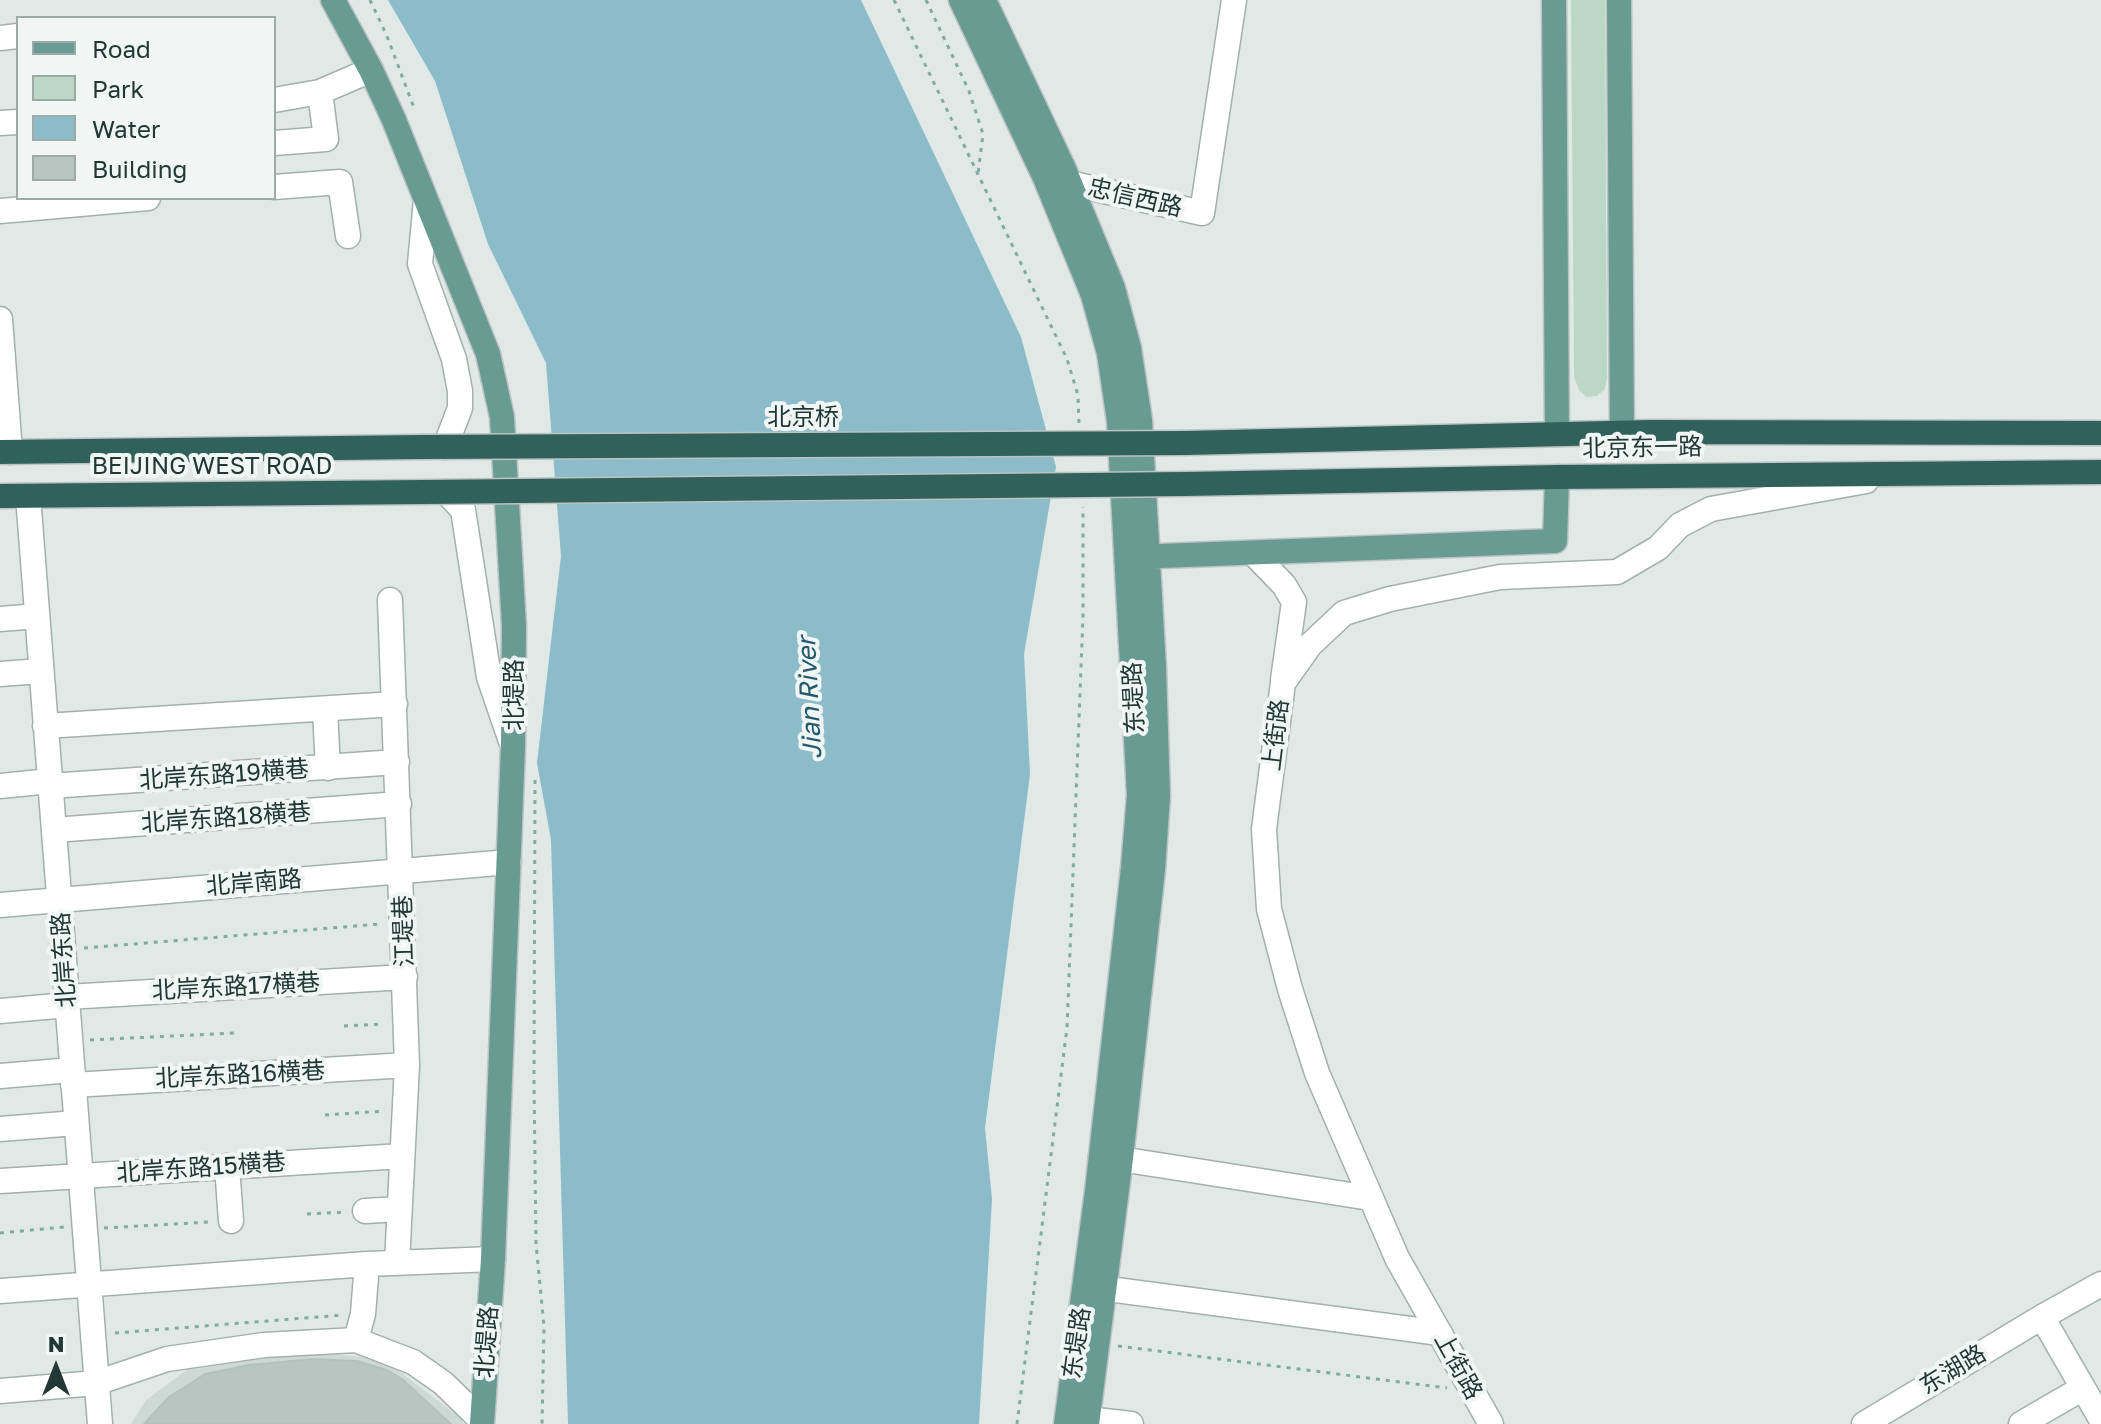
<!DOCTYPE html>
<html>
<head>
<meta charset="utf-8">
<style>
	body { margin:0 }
	#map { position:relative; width:2101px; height:1424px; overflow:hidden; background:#e0e9e6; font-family:"Golos Text",sans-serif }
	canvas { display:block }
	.legend { position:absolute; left:16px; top:16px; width:260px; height:184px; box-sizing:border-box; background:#f0f6f3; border:2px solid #9eaaa7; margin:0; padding:10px 14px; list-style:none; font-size:24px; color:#223834 }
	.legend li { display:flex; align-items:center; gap:16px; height:40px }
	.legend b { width:40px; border:2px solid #9eaaa7 }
	.north { position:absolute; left:16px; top:1328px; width:80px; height:80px; -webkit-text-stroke:6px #f0f6f3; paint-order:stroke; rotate:0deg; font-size:22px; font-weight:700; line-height:32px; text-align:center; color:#223834 }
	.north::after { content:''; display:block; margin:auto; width:28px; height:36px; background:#223834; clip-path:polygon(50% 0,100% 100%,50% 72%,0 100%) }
</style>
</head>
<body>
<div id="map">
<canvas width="2101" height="1424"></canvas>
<ul class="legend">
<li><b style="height:10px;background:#689b92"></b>Road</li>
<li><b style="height:22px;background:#bad8c5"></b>Park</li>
<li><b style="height:22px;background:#8cbbca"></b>Water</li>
<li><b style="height:22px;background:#b8c6c2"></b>Building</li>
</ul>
<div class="north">N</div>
</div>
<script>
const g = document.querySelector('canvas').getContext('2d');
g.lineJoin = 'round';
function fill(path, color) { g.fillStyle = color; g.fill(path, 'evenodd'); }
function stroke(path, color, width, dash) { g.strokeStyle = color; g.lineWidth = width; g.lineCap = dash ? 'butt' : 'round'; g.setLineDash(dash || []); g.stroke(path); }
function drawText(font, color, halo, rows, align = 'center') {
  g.font = font + ' "Golos Text","Noto Sans SC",sans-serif'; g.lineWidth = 8; g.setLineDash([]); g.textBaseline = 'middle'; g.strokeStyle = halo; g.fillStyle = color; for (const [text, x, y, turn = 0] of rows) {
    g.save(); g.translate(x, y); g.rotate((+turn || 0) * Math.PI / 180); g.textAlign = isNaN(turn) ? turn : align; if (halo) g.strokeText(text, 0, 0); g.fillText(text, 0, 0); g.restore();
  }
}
const built = new Path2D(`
	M301,1351L383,1359L461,1418L463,1424H131L146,1400L195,1364Z`);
const green = new Path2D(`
	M1571,0H1605L1607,378L1605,389L1597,396L1586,397L1579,390L1574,377Z`);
const water = new Path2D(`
	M388,0H861L1021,337L1056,467L1024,654L1030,774L985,1128L992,1199L979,1424H568L551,840L537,763L561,556L546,363L488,244L435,81Z`);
const building = new Path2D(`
	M313,1359L357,1361L387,1370L402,1379L451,1424H144L169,1397L205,1374L249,1365Z`);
const path = new Path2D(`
	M370,0L387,36L414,108
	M894,0L1067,359L1078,395L1079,424
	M926,0L969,91L983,134L978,174
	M535,780L534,1083L536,1244L544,1326L542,1424
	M84,948L380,924
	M344,1026L382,1024
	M90,1040L234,1033
	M325,1115L385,1111
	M307,1214L345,1212
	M104,1228L209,1222
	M0,1233L64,1227
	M115,1333L343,1315
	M1118,1346L1447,1388
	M1017,1424L1067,1028L1083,616V507`);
const minor = new Path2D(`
	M0,38L18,36
	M274,100L320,92
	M0,123L18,122
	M274,143L326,139L320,92L371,70
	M1069,183L1202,213L1234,0
	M274,187L340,182L348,236
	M426,200L420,264L454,359L460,391V408L445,447
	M0,211L148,198
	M0,319L10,452
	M446,492L463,510L489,677L511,741
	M28,496L100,1424
	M1253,553L1284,585L1294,602L1283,680
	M390,600L407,1065L397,1263
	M0,619L37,616
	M0,674L41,671
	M325,710L328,768
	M45,726L395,704
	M0,786L50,781
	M50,786L397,762
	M54,830L399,804
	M0,905L509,862
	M67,997L405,977
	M0,1011L67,1005
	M0,1076L72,1070
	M73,1085L407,1065
	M0,1129L76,1123
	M1101,1156L1370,1198
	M227,1166L231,1221
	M0,1181L402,1156
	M365,1211L399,1209
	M1086,1286L1440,1333
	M0,1291L367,1264L493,1259
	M2042,1317L2101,1419
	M356,1340L363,1314L367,1264
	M0,1391L96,1383L167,1359L264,1345L356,1340L413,1362L443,1383L481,1420
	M1087,1419L1131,1424
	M1491,1424L1397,1258L1317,1073L1290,989L1269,909L1264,829L1283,683L1310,645L1344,613L1390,599L1500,577L1617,572L1658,548L1680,525L1711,509L1866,481
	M1864,1424L2042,1317L2101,1284
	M2021,1424L2083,1388`);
const major = new Path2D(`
	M333,0L371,70L394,120L488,354L502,417L514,626L513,747L493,1259L482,1424
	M961,0L1045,178L1093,295L1109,353L1119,421L1139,795L1133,868L1097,1191L1066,1424
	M984,0L1064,169L1113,288L1129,348L1140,420L1154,668L1158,796L1153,870L1121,1158L1087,1424
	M1554,0L1557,434
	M1619,0L1622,433
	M1134,557L1555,541L1557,477`);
const highway = new Path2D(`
	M1185,443L1650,432L2101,433
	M0,452L421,447
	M1184,484L1557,477L2101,472
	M0,496L424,492`);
const highwayBridge = new Path2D(`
	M421,447L1185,443
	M424,492L1184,484`);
const streetNames = [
	["忠信西路",1135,198,13],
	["北京桥",803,417],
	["北京东一路",1642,448,-1],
	["BEIJING WEST ROAD",212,466],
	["北堤路",514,695,-90],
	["东堤路",1134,698,-93],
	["上街路",1276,735,-83],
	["北岸东路19横巷",224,775,-4],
	["北岸东路18横巷",226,818,-4],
	["北岸南路",254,883,-5],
	["江堤巷",404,931,-92],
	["北岸东路",64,960,-94],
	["北岸东路17横巷",236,987,-3],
	["北岸东路16横巷",240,1075,-3],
	["北岸东路15横巷",201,1168,-4],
	["北堤路",487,1342,-86],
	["东堤路",1077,1343,-82],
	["上街路",1458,1366,61],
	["东湖路",1953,1370,-31]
];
const waterNames = [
	["Jian River",810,698,-93]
];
fill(built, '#ced9d5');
fill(green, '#bad8c5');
fill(water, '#8cbbca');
fill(building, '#b8c6c2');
stroke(building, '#b3c2bd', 2);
stroke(minor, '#a3b0ad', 27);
stroke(major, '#bdc3c2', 27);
stroke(highway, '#bdc3c2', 27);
stroke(path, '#83aaa1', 3, [4, 6]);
stroke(minor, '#fff', 24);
stroke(major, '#689b92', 24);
stroke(highway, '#31615b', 24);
stroke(highwayBridge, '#bdc3c2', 27, []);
stroke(highwayBridge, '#31615b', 24);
drawText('24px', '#223834', '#f0f6f3', streetNames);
drawText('italic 26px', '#235a6d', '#f0f6f3', waterNames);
</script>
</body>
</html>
